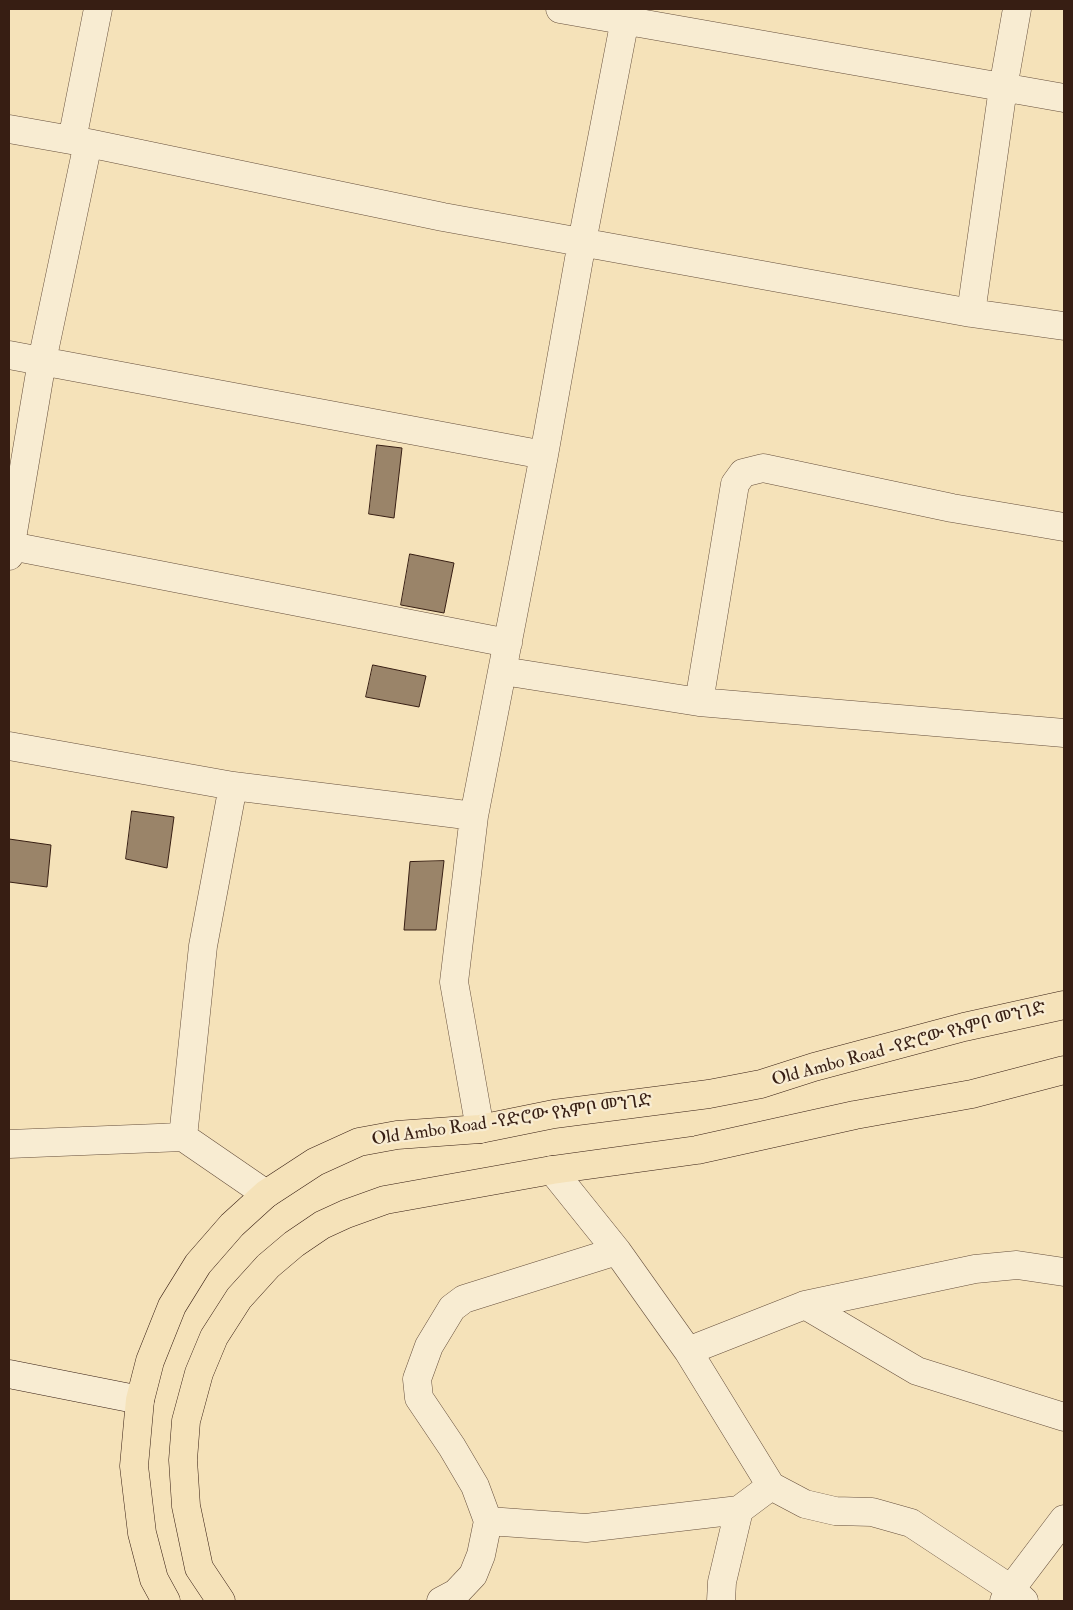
<!DOCTYPE html>
<html>
<head>
<meta charset="utf-8">
<style>
	body { margin:0 }
	#map { position:relative; width:1073px; height:1610px; overflow:hidden; background:#f5e2b9; font-family:"IM FELL Double Pica",serif }
	canvas { display:block }
	.frame { position:absolute; inset:0; border:10px solid #371e13; pointer-events:none }
</style>
</head>
<body>
<div id="map">
<canvas width="1073" height="1610"></canvas>
<div class="frame"></div>
</div>
<script>
const g = document.querySelector('canvas').getContext('2d');
g.lineJoin = 'round';
function fill(path, color) { g.fillStyle = color; g.fill(path, 'evenodd'); }
function stroke(path, color, width, dash) { g.strokeStyle = color; g.lineWidth = width; g.lineCap = dash ? 'butt' : 'round'; g.setLineDash(dash || []); g.stroke(path); }
function drawText(font, color, halo, rows, align = 'center') {
  g.font = font + ' "IM FELL Double Pica","Noto Serif Ethiopic",serif'; g.lineWidth = 4.5; g.setLineDash([]); g.textBaseline = 'middle'; g.strokeStyle = halo; g.fillStyle = color; for (const [text, x, y, turn = 0] of rows) {
    g.save(); g.translate(x, y); g.rotate((+turn || 0) * Math.PI / 180); g.textAlign = isNaN(turn) ? turn : align; if (halo) g.strokeText(text, 0, 0); g.fillText(text, 0, 0); g.restore();
  }
}
const building = new Path2D(`
	M377,445L402,448L394,518L369,514Z
	M410,554L454,563L444,613L401,605Z
	M373,665L426,676L419,707L366,697Z
	M132,811L174,817L167,868L126,859Z
	M9,839L51,845L47,887L9,882Z
	M444,861L436,930H404L410,862Z`);
const street = new Path2D(`
	M560,9L1064,98
	M9,129L88,143L443,217L971,313L1064,326
	M72,140L98,9
	M971,313L1003,88L1017,9
	M9,355L544,455
	M11,546L508,643
	M9,556L42,361L88,143
	M503,671L699,702L1064,733
	M699,702L735,484L743,473L763,468L952,508L1064,527
	M9,746L233,786L474,816
	M233,786L203,946L183,1137L266,1194
	M480,1129L454,982L474,816L544,455L582,242L627,9
	M9,1144L183,1137
	M552,1170L617,1251L688,1351
	M805,1305L975,1269L1017,1265L1064,1272
	M488,1521L586,1528L739,1510
	M441,1601L456,1593L473,1575L481,1555L488,1521L475,1486L452,1447L419,1398L417,1379L429,1346L452,1308L464,1299L617,1251
	M721,1601L722,1582L739,1510L771,1486
	M1004,1601L1011,1589L911,1523L872,1512L835,1511L805,1504L771,1486L688,1351L805,1305L917,1371L1064,1417
	M1024,1601L1011,1589L1064,1519`);
const secondary = new Path2D(`
	M9,1374L140,1400`);
const primary = new Path2D(`
	M166,1601L154,1579L142,1533L134,1466L140,1400L150,1361L172,1306L198,1264L232,1225L266,1194L315,1162L359,1142L397,1135L480,1129L554,1114L709,1094L761,1084L814,1067L964,1027L1064,1005
	M221,1601L199,1568L186,1506L183,1460L186,1421L199,1373L214,1337L239,1298L268,1266L294,1244L322,1225L346,1214L385,1200L552,1170L697,1150L855,1115L972,1094L1064,1070`);
const streetNames = [
	["Old Ambo Road -የድሮው የአምቦ መንገድ",909,1045,-15],
	["Old Ambo Road -የድሮው የአምቦ መንገድ",512,1121,-8]
];
fill(building, '#9a8469');
stroke(building, '#371e13', 1);
stroke(street, '#664f3c', 29);
stroke(secondary, '#371e13', 29);
stroke(primary, '#371e13', 29);
stroke(street, '#f8ecd2', 28);
stroke(secondary, '#f8ecd2', 28);
stroke(primary, '#f5e2b9', 28);
drawText('18px', '#371e13', '#f8ecd2', streetNames);
</script>
</body>
</html>
